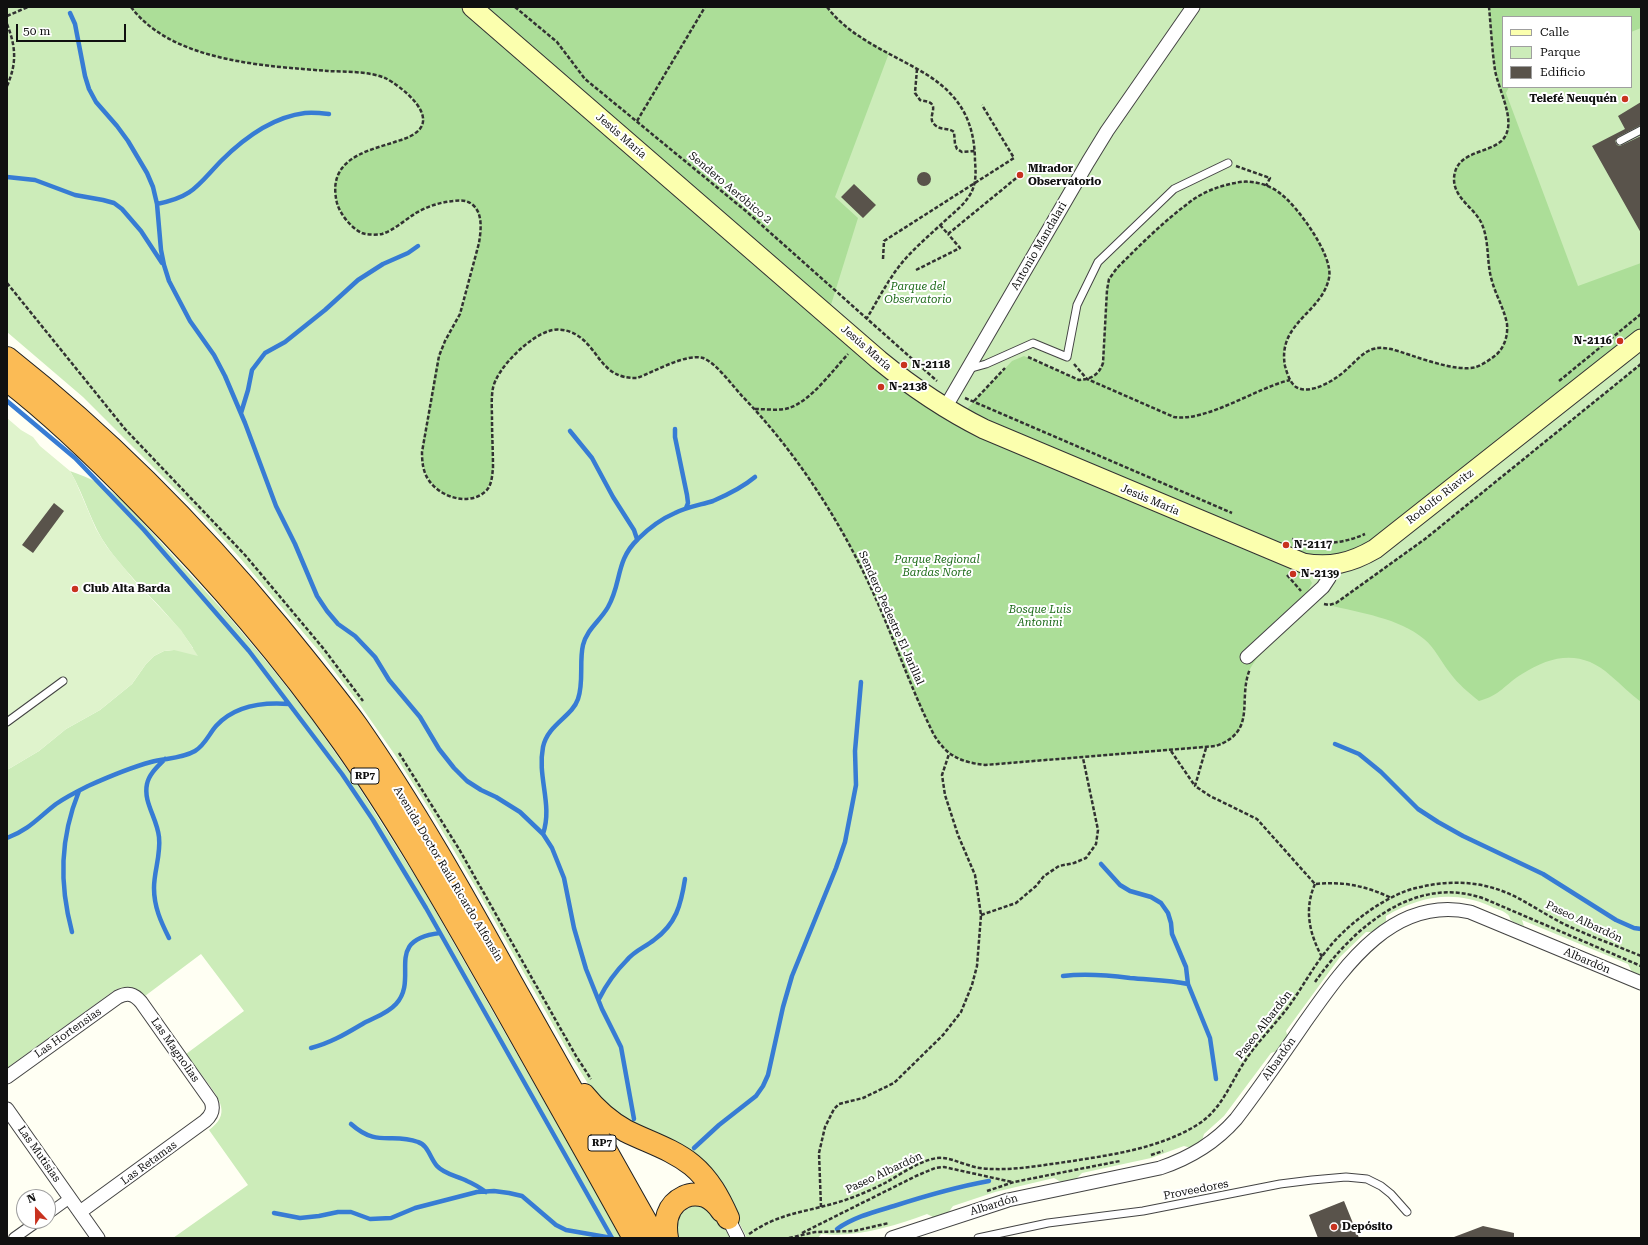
<!DOCTYPE html>
<html>
<head>
<meta charset="utf-8">
<style>
	body { margin:0 }
	#map { position:relative; width:1648px; height:1245px; overflow:hidden; background:#fffff3; font-family:"Roboto Serif",serif }
	canvas { display:block }
	.frame { position:absolute; inset:0; border:8px solid #101010; pointer-events:none }
	.legend { position:absolute; left:1502px; top:16px; width:130px; height:72px; box-sizing:border-box; background:#fff; border:1px solid #9f9f9f; margin:0; padding:5px 7px; list-style:none; font-size:12px; color:#101010 }
	.legend li { display:flex; align-items:center; gap:8px; height:20px }
	.legend b { width:20px; border:1px solid #9f9f9f }
	.north { position:absolute; left:16px; top:1189px; width:40px; height:40px; box-sizing:border-box; background:#fff; border:1px solid #9f9f9f; border-radius:50%; rotate:338deg; font-size:11px; font-weight:700; line-height:16px; text-align:center; color:#101010 }
	.north::after { content:''; display:block; margin:auto; width:14px; height:18px; background:#c8321f; clip-path:polygon(50% 0,100% 100%,50% 72%,0 100%) }
	.scale { position:absolute; left:16px; top:24px; width:110px; height:18px; box-sizing:border-box; border:2px solid #101010; border-top:0; padding-left:5px; font-size:12px; line-height:14px; white-space:nowrap; color:#101010; -webkit-text-stroke:3px #fff; paint-order:stroke }
</style>
</head>
<body>
<div id="map">
<canvas width="1648" height="1245"></canvas>
<div class="frame"></div>
<ul class="legend">
<li><b style="height:5px;background:#fbffae"></b>Calle</li>
<li><b style="height:11px;background:#ccecb9"></b>Parque</li>
<li><b style="height:11px;background:#59534b"></b>Edificio</li>
</ul>
<div class="north">N</div>
<div class="scale">50 m</div>
</div>
<script>
const g = document.querySelector('canvas').getContext('2d');
g.lineJoin = 'round';
function fill(path, color) { g.fillStyle = color; g.fill(path, 'evenodd'); }
function stroke(path, color, width, dash) { g.strokeStyle = color; g.lineWidth = width; g.lineCap = dash ? 'butt' : 'round'; g.setLineDash(dash || []); g.stroke(path); }
function drawText(font, color, halo, rows, align = 'center') {
  g.font = font + ' "Roboto Serif",serif'; g.lineWidth = 4; g.setLineDash([]); g.textBaseline = 'middle'; g.strokeStyle = halo; g.fillStyle = color; for (const [text, x, y, turn = 0] of rows) {
    g.save(); g.translate(x, y); g.rotate((+turn || 0) * Math.PI / 180); g.textAlign = isNaN(turn) ? turn : align; if (halo) g.strokeText(text, 0, 0); g.fillText(text, 0, 0); g.restore();
  }
}
const green = new Path2D(`
	M7,7H1641V975L1632,972L1628,964L1522,920L1524,926C1520,924 1513,923 1510,919C1510,918 1509,915 1507,914C1503,910 1495,909 1490,906C1453,890 1421,896 1386,916V923L1374,932H1366L1340,957L1286,1031L1288,1038L1280,1050L1271,1053L1224,1116L1204,1134L1202,1141L1191,1148L1184,1146L1151,1158L1082,1173L1075,1180L1061,1182L1054,1178L995,1192L953,1206L948,1213L935,1218L927,1214C894,1226 856,1238 821,1234L818,1238H747L731,1207L605,1111L569,1053L475,886L431,812L395,755L358,702L318,650L240,558L205,519L83,397L7,332ZM1503,17H1631V87H1503Z
	M70,471C90,478 107,486 123,501L229,617L270,666L308,714L353,778L420,884L622,1238H173L248,1185L209,1130C231,1114 220,1100 207,1082C200,1073 193,1063 186,1054L244,1011L201,954L145,996C135,988 127,985 115,990L7,1068V770L39,751L66,729L100,710L132,684L146,664L154,656L164,651L193,648C169,611 134,584 108,548C91,525 85,496 70,471Z
	M697,1205L703,1206L725,1228L730,1238H673C677,1221 678,1210 697,1205Z`);
const forest = new Path2D(`
	M131,7H460L856,349L962,424L1303,573L1308,576L1312,583L1308,591L1318,601C1298,619 1267,643 1253,664C1231,696 1265,739 1206,748L985,765C960,762 947,756 934,735C912,691 896,644 876,599C843,525 798,454 742,396C732,385 716,363 703,358C686,353 654,372 637,378C597,379 599,344 573,333C566,330 556,329 549,331C529,337 497,368 493,388C491,398 492,409 492,419C492,435 493,451 493,468C492,491 478,501 455,498C449,497 443,494 439,490C412,469 425,433 430,405C432,388 434,370 439,355C445,339 456,326 461,311C470,286 475,258 481,232C480,188 444,197 417,213C405,220 395,229 383,233C376,235 367,235 360,232C348,225 339,212 336,198C321,134 442,154 420,110C415,99 405,89 395,84C375,71 348,72 325,71C263,66 171,61 131,7Z
	M483,7H827C843,29 866,40 889,53L835,197L858,218L830,308Z
	M1489,7H1641V28L1631,32V17H1503V87H1509L1506,93L1578,286L1641,263V330L1387,530L1355,551L1329,557L1295,554L966,410L1012,361L1024,356L1079,380C1091,379 1099,375 1103,363L1107,290L1109,279L1117,268C1139,246 1162,223 1186,205C1200,193 1217,186 1235,183C1250,179 1269,184 1281,194C1297,206 1334,256 1329,278C1322,313 1277,323 1285,366C1287,373 1290,383 1296,387C1310,396 1337,379 1347,369C1355,362 1363,352 1373,349C1380,347 1385,348 1391,349C1413,355 1455,373 1476,367C1484,364 1491,359 1497,354C1505,346 1508,335 1507,324C1505,308 1496,296 1492,281C1486,262 1490,240 1481,222C1473,207 1454,198 1454,179C1455,146 1500,156 1507,132C1513,115 1498,88 1495,70C1492,50 1491,28 1489,7Z
	M1641,364V702C1630,694 1622,685 1611,676C1583,650 1553,654 1522,674C1504,685 1501,695 1479,701C1469,693 1458,684 1450,673C1441,662 1435,648 1424,639C1399,618 1360,613 1329,605L1336,603L1425,539Z`);
const pitch = new Path2D(`
	M7,418L21,430L33,437L40,446L70,471L75,480L96,529L107,547L134,580L181,630L198,656L174,650L164,651L154,656L146,664L132,684L100,710L66,729L39,751L7,770Z`);
const stream = new Path2D(`
	M70,13L75,24L85,76L89,89L96,102L117,126L128,141L147,173L153,187L157,204L161,250L164,265L169,281L190,321L214,355L225,376L245,423L276,506L295,544L317,596L327,611L338,624L355,636L375,657L389,680L420,717L439,749L454,768L467,781L481,790L496,797L520,812L543,834L552,848L564,878L574,928L586,969L602,1009L621,1047L634,1119
	M7,177L35,180L75,195L103,200L114,203L122,209L141,231L162,263
	M157,204C193,197 197,186 221,161C243,139 273,117 305,113C313,112 321,113 329,114
	M7,401L75,458L144,530L249,651L342,774L373,820L426,908L612,1238
	M241,413L248,390L252,370L265,353L285,342L325,310L358,280L383,264L408,253L418,246
	M675,429V437L687,495L688,503L686,508
	M570,431L592,458L613,497L634,530L637,539
	M1335,744L1359,754L1381,772L1418,809L1438,822L1463,836L1543,874L1616,920L1634,928L1641,929
	M165,759C158,766 149,774 147,784C143,802 157,818 159,837C161,855 154,871 154,888C154,907 161,922 169,938
	M543,834C553,804 537,778 543,747C548,724 572,717 578,699C584,682 579,662 583,645C587,629 600,621 608,607C622,583 615,561 638,539C649,528 661,519 675,513C687,507 700,505 713,501C727,495 743,487 755,477
	M7,838C29,830 39,817 56,804C66,797 78,791 88,786C108,777 129,768 151,762C165,758 181,759 195,751C205,745 209,734 216,726C235,705 263,702 289,704
	M1101,864L1120,885L1130,891L1151,897L1161,903L1168,913L1171,923L1172,934L1186,967L1188,984L1210,1038L1216,1079
	M72,932C59,883 60,838 79,791
	M1063,976C1086,973 1107,975 1130,978C1150,980 1169,980 1188,984
	M599,999C606,985 616,971 627,960C634,951 645,947 654,940C676,924 681,905 685,879
	M311,1048C331,1043 347,1033 364,1023C375,1017 387,1014 396,1004C420,978 382,940 440,933
	M351,1124C378,1148 391,1132 418,1142C428,1145 430,1158 437,1166C444,1174 457,1176 467,1181C474,1184 479,1187 486,1192
	M694,1148L719,1125L756,1096L763,1086L768,1075L783,1007L792,976L836,868L845,842L856,785L855,751L861,682
	M274,1213L300,1218L319,1216L338,1212H351L370,1219L391,1218L415,1208L477,1192L494,1191L509,1193L522,1196L556,1225L566,1230L612,1238
	M837,1229C854,1217 874,1212 894,1206C925,1196 956,1187 989,1181`);
const building = new Path2D(`
	M1641,102V125L1618,137L1615,141L1617,145L1620,146L1641,136V233L1592,146L1625,129L1618,116Z
	M917 179a7 7 0 1 1 14 0a7 7 0 1 1-14 0Z
	M854,184L876,205L863,218L841,197Z
	M54,503L64,511L33,553L22,545Z
	M1344,1201L1359,1238H1318L1309,1215Z
	M1483,1226L1514,1233V1238H1454V1237Z`);
const path = new Path2D(`
	M131,7C172,62 266,66 328,71C346,72 368,71 385,78C401,86 441,117 414,134C407,139 399,140 392,143C361,152 327,162 337,203C340,214 351,228 362,233C367,235 376,235 382,234C394,230 405,220 416,213C428,206 441,202 454,201C461,200 467,200 473,205C483,214 481,230 479,243L460,314L445,341L439,356L422,452C422,462 423,471 428,479C439,497 469,507 486,491C492,485 492,476 493,468C493,451 492,435 492,419C492,409 491,398 493,388C497,368 529,337 549,331C557,328 568,330 575,334C600,348 600,379 637,378C654,372 686,353 703,358C716,363 732,385 742,396C798,454 843,525 876,599C896,644 912,691 934,735C947,756 960,762 985,765L1216,746C1258,731 1237,700 1250,669
	M515,7L557,42L585,79L747,212L937,381
	M827,7C852,40 894,54 929,76C961,97 975,123 975,162C976,172 976,182 972,191C967,202 957,210 948,218C934,231 919,244 906,258C890,276 879,298 867,318
	M7,16L28,7
	M7,24C16,47 17,63 7,86
	M917,69L915,93L920,100C923,101 926,101 929,102C939,107 927,117 934,124C940,131 948,127 954,132L955,144L957,149L962,152L975,151
	M637,121L705,7
	M1236,166L1270,178L1266,186
	M940,225L948,234L1020,175
	M883,259L884,241L1014,158L982,105
	M916,270L960,248L948,234
	M7,283L125,429L245,555L323,648L363,701
	M1028,357L1079,380C1091,379 1099,375 1103,363L1107,290L1109,279L1117,268C1139,246 1162,223 1186,205C1200,193 1218,186 1235,183C1250,179 1269,184 1281,194C1297,206 1334,256 1329,278C1322,313 1277,323 1285,366C1287,373 1290,383 1296,387C1310,396 1337,379 1347,369C1355,362 1363,352 1373,349C1380,347 1385,348 1391,349C1413,355 1455,373 1476,367C1484,364 1491,359 1497,354C1505,346 1508,335 1507,324C1504,308 1496,296 1492,281C1486,262 1490,241 1481,222C1473,207 1454,198 1454,179C1455,146 1500,156 1507,132C1513,115 1498,88 1495,70C1492,50 1491,28 1489,7
	M1074,364L1087,379L1174,417C1207,422 1256,388 1290,380
	M1559,381L1641,314
	M965,398L1232,513
	M974,401L1005,368
	M755,409C766,409 779,411 789,408C811,401 833,370 848,354
	M1292,539C1319,545 1340,545 1365,534
	M1287,575L1301,591
	M1324,604L1329,605L1336,603L1425,539L1641,364
	M1206,748L1195,786L1210,796L1257,819L1315,884C1342,881 1367,886 1391,898
	M1171,751L1195,786
	M399,753L459,849L576,1056L591,1079
	M1315,884C1304,909 1309,933 1322,957
	M981,915L1016,903L1036,886L1044,876L1059,866L1074,863L1086,858L1096,844L1098,830L1083,758
	M1315,982C1353,928 1415,873 1485,899L1641,966
	M1151,1155L1163,1151
	M987,1191L1014,1182L1120,1161
	M821,1207L819,1153L825,1127L834,1109L839,1104L863,1098L894,1083L943,1035L961,1012L972,985L977,966L981,915L975,875L958,835L945,795L942,775L949,754
	M802,1233L916,1176L935,1168L944,1167L1012,1182
	M749,1234C778,1214 800,1213 832,1204C851,1199 869,1191 885,1183C901,1174 919,1161 937,1158C949,1157 957,1162 968,1165C976,1168 985,1169 993,1169C1018,1170 1042,1165 1066,1162C1110,1155 1158,1149 1197,1125C1221,1110 1229,1086 1243,1064C1256,1043 1274,1026 1289,1006C1302,988 1313,967 1327,950C1346,925 1386,895 1416,888C1452,879 1485,881 1518,898C1533,906 1548,916 1564,924C1589,936 1615,945 1641,956
	M789,1238L815,1232L854,1231L889,1223`);
const service = new Path2D(`
	M1620,141L1641,130
	M968,369L986,364L1033,343L1067,357L1077,305L1098,262L1174,189L1228,163
	M7,722L63,681
	M978,1238L1048,1223L1143,1211L1280,1184L1312,1180L1346,1177L1367,1179L1381,1186L1391,1194L1407,1212`);
const pedestrian = new Path2D(`
	M48,1214L70,1198
	M14,1238L38,1221`);
const minor = new Path2D(`
	M945,408L1088,162L1107,131L1193,7
	M1247,657L1323,587L1329,578L1334,565
	M7,1077L118,997C128,992 134,994 141,1002L211,1101C214,1109 212,1115 205,1121L80,1212
	M7,1109L98,1238
	M728,1218L738,1238
	M892,1238L1008,1200L1160,1168C1190,1158 1215,1143 1236,1119C1259,1089 1281,1057 1303,1025C1342,970 1391,895 1470,912L1641,983`);
const secondary = new Path2D(`
	M472,7L879,360C912,387 946,410 984,429L1303,563C1330,568 1351,563 1375,549L1641,339`);
const motorway = new Path2D(`
	M7,358C107,437 197,528 278,626C305,659 332,692 357,726C414,808 463,895 511,982C559,1067 607,1153 655,1238
	M7,380C54,416 101,462 142,504C215,578 283,657 343,742C401,824 450,912 500,999C545,1079 590,1158 634,1238
	M584,1095C596,1110 610,1122 626,1131C648,1142 672,1149 692,1165C709,1179 719,1198 728,1218
	M667,1238C664,1221 667,1205 684,1197C690,1194 698,1194 705,1196C712,1199 718,1205 722,1211`);
const markers = [
	[1625,99,4,"#c8321f"],
	[1020,175,4,"#c8321f"],
	[1620,341,4,"#c8321f"],
	[904,365,4,"#c8321f"],
	[881,387,4,"#c8321f"],
	[1286,545,4,"#c8321f"],
	[1293,574,4,"#c8321f"],
	[75,589,4,"#c8321f"],
	[1334,1227,4,"#c8321f"]
];
const shields = [
	[365,776,28],
	[602,1143,28]
];
const shieldNames = [
	["RP7",365,776],
	["RP7",602,1143]
];
const poiNames = [
	["Telefé Neuquén",1617,99,"right"],
	["Mirador",1028,169],
	["Observatorio",1028,182],
	["N-2116",1612,341,"right"],
	["N-2118",912,365],
	["N-2138",889,387],
	["N-2117",1294,545],
	["N-2139",1301,574],
	["Club Alta Barda",83,589],
	["Depósito",1342,1227]
];
const streetNames = [
	["Jesús María",621,136,41],
	["Sendero Aeróbico 2",730,188,40],
	["Antonio Mandalari",1039,246,-60],
	["Jesús María",866,348,41],
	["Rodolfo Riavitz",1440,497,-38],
	["Jesús María",1150,500,23],
	["Sendero Pedestre El Jarillal",891,618,66],
	["Avenida Doctor Raúl Ricardo Alfonsín",448,874,59],
	["Paseo Albardón",1584,922,25],
	["Albardón",1587,961,23],
	["Paseo Albardón",1264,1025,-52],
	["Las Hortensias",68,1033,-35],
	["Las Magnolias",175,1050,55],
	["Albardón",1279,1059,-55],
	["Las Mutisias",39,1154,55],
	["Las Retamas",149,1163,-36],
	["Paseo Albardón",884,1173,-25],
	["Proveedores",1196,1190,-11],
	["Albardón",994,1205,-17]
];
const parkNames = [
	["Parque del",918,287],
	["Observatorio",918,300],
	["Parque Regional",937,560],
	["Bardas Norte",937,573],
	["Bosque Luis",1040,610],
	["Antonini",1040,623]
];
fill(green, '#ccecb9');
fill(forest, '#acde98');
fill(pitch, '#dff3cc');
stroke(stream, '#377cd4', 4.5);
fill(building, '#59534b');
stroke(service, '#434343', 9);
stroke(pedestrian, '#434343', 12);
stroke(minor, '#434343', 15);
stroke(secondary, '#323232', 21);
stroke(motorway, '#212121', 24);
stroke(path, '#323232', 2.5, [4, 2]);
stroke(service, '#fff', 7);
stroke(pedestrian, '#fff', 10);
stroke(minor, '#fff', 13);
stroke(secondary, '#fbffae', 19);
stroke(motorway, '#fbbb55', 22);
for (const [x, y, r, color] of markers) { const dot = new Path2D(); dot.arc(x, y, r, 0, 2 * Math.PI); g.fillStyle = color; g.fill(dot); stroke(dot, '#fff', 1.5); }
for (const [x, y, w] of shields) { const box = new Path2D(); box.roundRect(x - w / 2, y - 8, w, 16, 3); g.fillStyle = '#fff'; g.fill(box); stroke(box, '#101010', 1); }
drawText('bold 10px', '#101010', null, shieldNames);
drawText('bold 11px', '#101010', '#fff', poiNames, 'left');
drawText('11px', '#101010', '#fff', streetNames);
drawText('italic 11px', '#1f6c1b', '#fff', parkNames);
</script>
</body>
</html>
